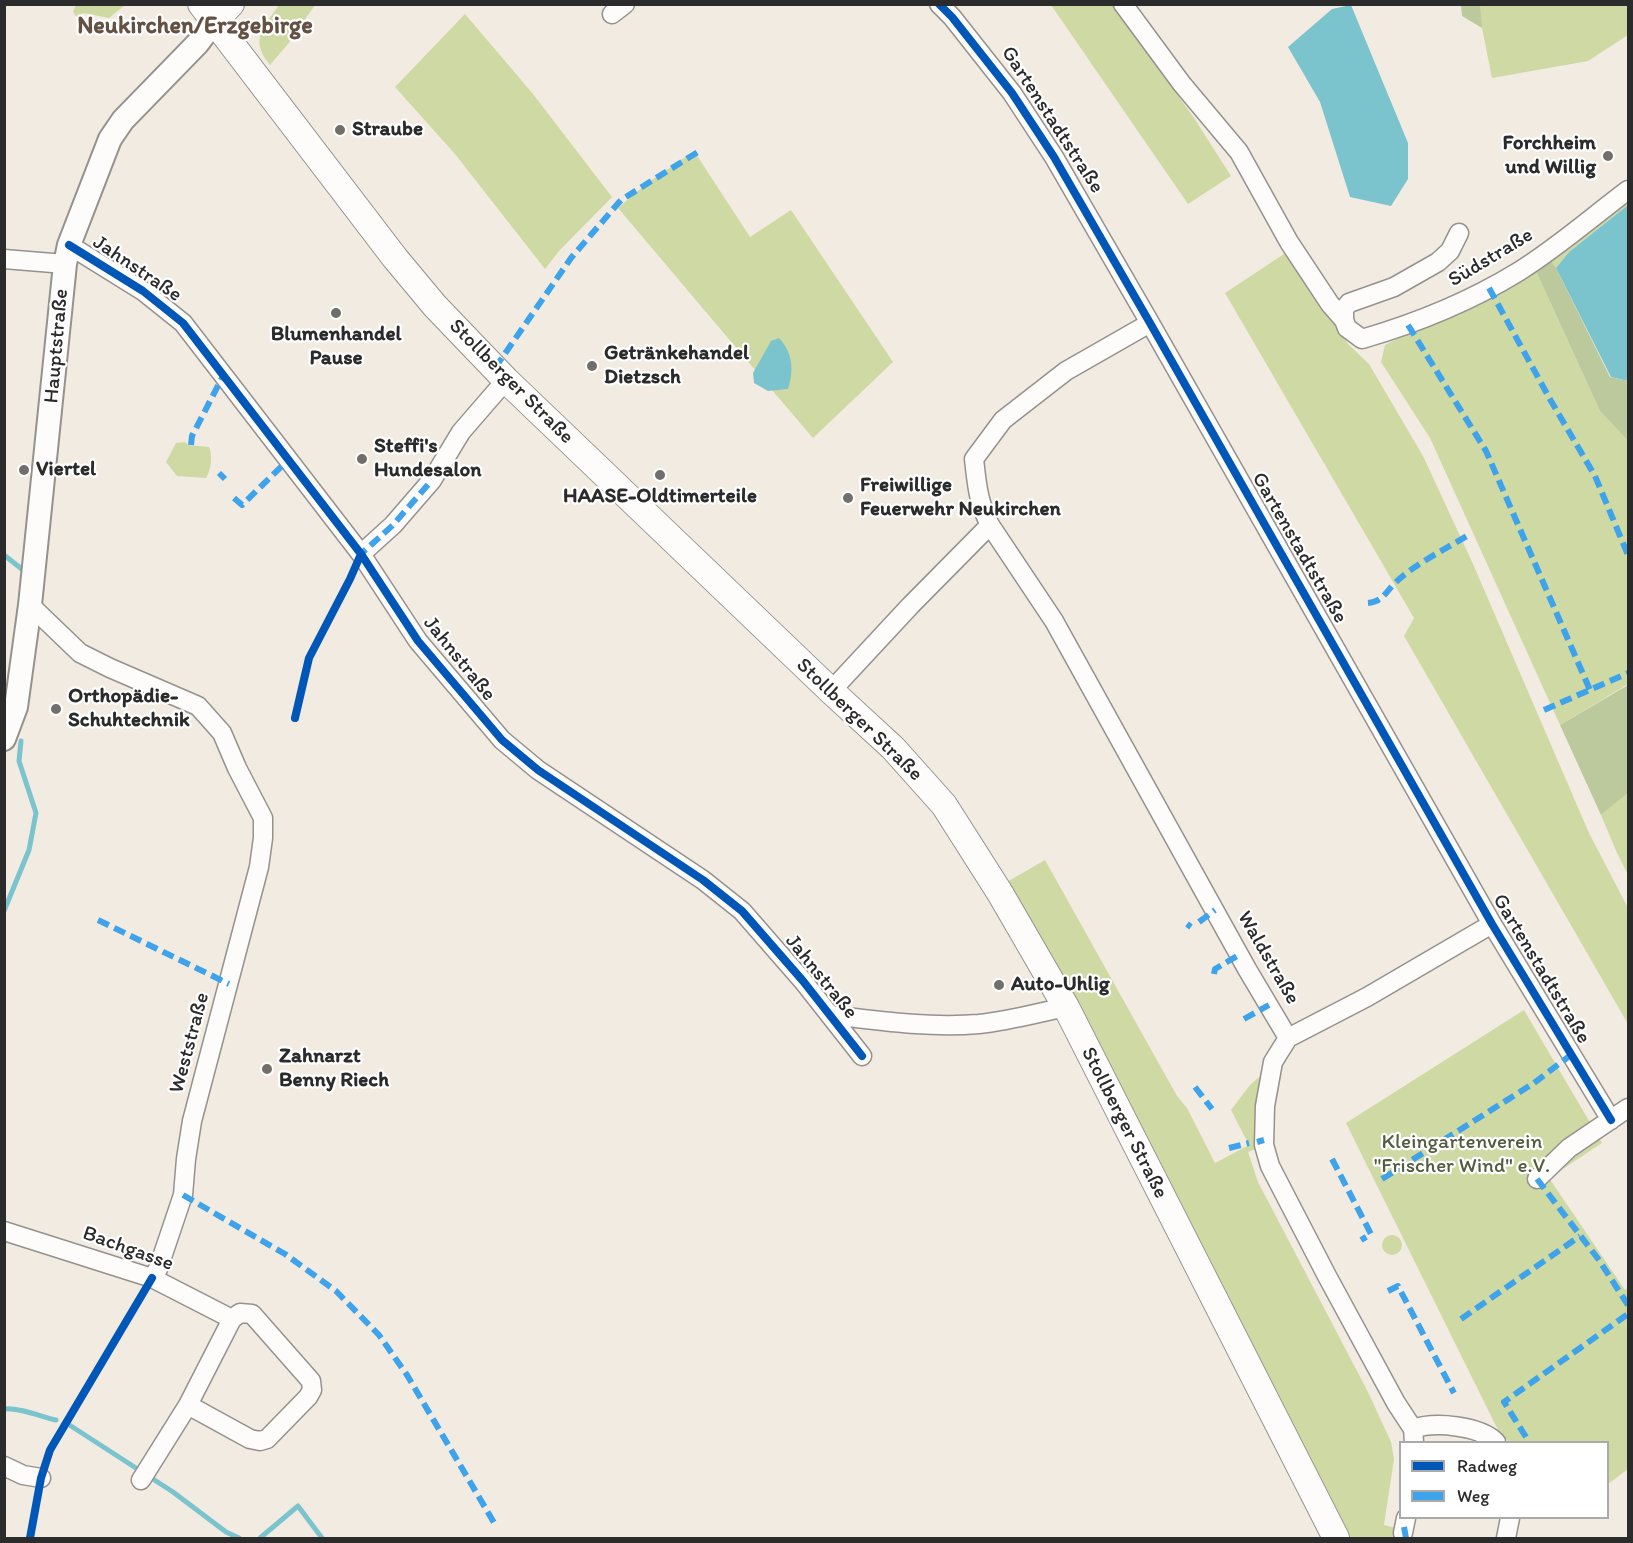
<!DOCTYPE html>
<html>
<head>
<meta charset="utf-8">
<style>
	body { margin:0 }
	#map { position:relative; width:1633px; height:1543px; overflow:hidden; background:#f2ebe2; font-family:Itim,sans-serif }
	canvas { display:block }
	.frame { position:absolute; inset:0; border:6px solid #2b2b2b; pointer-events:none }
	.legend { position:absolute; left:1399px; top:1441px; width:210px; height:78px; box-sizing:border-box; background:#fff; border:2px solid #aaa; margin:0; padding:8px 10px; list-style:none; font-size:18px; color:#2b2b2b }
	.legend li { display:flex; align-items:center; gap:12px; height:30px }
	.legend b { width:30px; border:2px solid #aaa }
</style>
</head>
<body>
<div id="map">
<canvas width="1633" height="1543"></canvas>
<div class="frame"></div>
<ul class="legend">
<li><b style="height:8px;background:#0057b8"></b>Radweg</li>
<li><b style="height:8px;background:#3ea3eb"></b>Weg</li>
</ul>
</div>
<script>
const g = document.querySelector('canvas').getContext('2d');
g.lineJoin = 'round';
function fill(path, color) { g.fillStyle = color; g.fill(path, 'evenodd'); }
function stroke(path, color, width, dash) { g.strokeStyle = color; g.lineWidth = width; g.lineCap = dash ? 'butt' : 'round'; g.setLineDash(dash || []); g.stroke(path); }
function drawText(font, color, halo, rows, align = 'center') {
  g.font = font + ' Itim,sans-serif'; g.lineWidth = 4.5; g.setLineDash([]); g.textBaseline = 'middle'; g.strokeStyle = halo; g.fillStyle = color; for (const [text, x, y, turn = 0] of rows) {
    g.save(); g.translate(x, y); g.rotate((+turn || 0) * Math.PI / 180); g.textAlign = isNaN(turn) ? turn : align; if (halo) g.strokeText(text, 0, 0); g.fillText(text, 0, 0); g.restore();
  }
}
const green = new Path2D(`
	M76,5V4L125,5L109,18L83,13L78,19L73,12Z
	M279,5H315L288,44L270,65C249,39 263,28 279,5Z
	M1051,5H1113L1194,118L1231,176L1188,204Z
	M1473,5H1628V35L1588,61L1492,78L1482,28Z
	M465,14L533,94L612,197L559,251L545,269L455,154L395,87Z
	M694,151L750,237L791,210L893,362L813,438L772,390L788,389L772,341L755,370L618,208L646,184Z
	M1628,199V205L1569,252L1556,268L1550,260Z
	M1287,252L1348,344L1369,364L1423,456L1473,564L1589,833L1628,908V1024L1404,636L1414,618L1225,293Z
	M1535,269L1600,411L1628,441V684L1560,725L1430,438L1381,362L1385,345Z
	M185,442L188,445L209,447C213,456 211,470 206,478L177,476L166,462L176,443Z
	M1628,793V875L1617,853L1601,815Z
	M1045,860L1177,1096L1187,1108L1215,1163L1249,1145L1231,1110L1250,1085L1265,1072L1258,1148L1248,1152L1258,1182L1368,1392L1391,1442L1394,1459L1384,1525L1396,1528L1394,1538H1349L1088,1028L1007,882Z
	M1524,1010L1602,1143L1549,1178L1625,1290L1628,1288V1469L1608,1484V1442H1511L1502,1438L1346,1123Z
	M1382 1245a10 10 0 1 1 20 0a10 10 0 1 1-20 0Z`);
const forest = new Path2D(`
	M1461,5H1480L1482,28L1462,16Z
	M1550,260L1556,268L1610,377L1628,381V441L1600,411L1535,269Z
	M1628,685V793L1601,815L1560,725Z`);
const water = new Path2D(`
	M1351,5L1408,143V179L1391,206L1350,197L1320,102L1288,47L1332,9Z
	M1628,205V381L1611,377L1556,268L1569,252Z
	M779,338C793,353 794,370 788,389L768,391L754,383L753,373L771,341Z`);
const stream = new Path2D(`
	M4,555L23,570
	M4,911L29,850L36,813L19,761L21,741
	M4,1409C18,1407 42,1417 56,1420
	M71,1426L173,1492L226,1532L239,1538
	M260,1538L298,1506L322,1538`);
const minor = new Path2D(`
	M939,4L952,17L1012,93L1054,157L1150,323L1492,924L1611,1120
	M1123,4L1182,84L1239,152L1289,242L1330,304L1344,320L1347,328L1362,339C1417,323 1469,302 1518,272C1557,248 1592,217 1628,190
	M612,14L625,4
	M69,245L143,291L183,323L361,554L418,641L502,740L538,770L703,880L742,911L803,981L862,1056
	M4,259L65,264
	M1344,320V309L1349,303L1394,287L1438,262L1450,251L1459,233
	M990,525L1054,621L1247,969L1288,1038L1273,1062L1265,1106L1264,1145L1270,1166L1327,1276L1396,1403L1413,1429L1414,1442
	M361,554L393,525L432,480L461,432L506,380
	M30,605L80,653L110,668L198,706L222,733L237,768L263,818V838L259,867L192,1121L186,1159L183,1195L158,1269L152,1278
	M831,691L910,606L990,525C978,502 977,485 974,459L1003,420L1066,371L1150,323
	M830,1015C880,1021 929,1028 979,1024C1008,1021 1037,1013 1066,1007
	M1288,1038L1367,997L1492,924
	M1537,1179L1569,1148L1628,1108
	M4,1231L152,1278L232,1319L188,1405L141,1480
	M188,1405L250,1439L260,1441L267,1439L308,1397L312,1390L311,1381L252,1314L240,1313L232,1319
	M1413,1429C1435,1421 1480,1426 1496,1442
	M4,1466L23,1475L41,1478
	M1403,1533L1406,1518
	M1506,1538L1510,1518`);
const tertiary = new Path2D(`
	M4,739L16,707L30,605L65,264L69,245L110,139L123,120L197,44L214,22`);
const secondary = new Path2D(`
	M201,4L395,258L435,306L506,380L831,691L893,748L944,805L1000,893L1066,1007L1336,1538
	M214,22L231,4`);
const quiet = new Path2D(`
	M1489,288L1551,401L1595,476L1628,555
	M1408,325L1486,451L1590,690
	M495,368L571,258L621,200L701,150
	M191,445L192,436L223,376
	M219,473L225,479
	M234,498L242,505L288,460
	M359,559L361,554L393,525L432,480
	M1368,603C1383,602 1386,591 1396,582C1412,566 1447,548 1467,536
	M1544,710L1628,673
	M98,920L229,984
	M1199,922L1215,910
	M1187,924L1191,927
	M1214,974L1215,969L1239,955
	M1244,1019L1269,1005
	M1195,1087L1212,1109
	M1257,1142L1264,1140
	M1229,1148L1249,1143
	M1332,1159L1371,1234L1361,1240
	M1382,1179L1534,1083L1572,1054
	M1537,1179L1599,1260L1628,1305
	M183,1195L285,1254L336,1291L379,1335L407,1375L496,1526
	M1388,1291L1398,1286L1454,1393
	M1461,1319L1580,1236
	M1526,1437L1504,1402L1628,1314
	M1404,1527L1406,1538`);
const cycleway = new Path2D(`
	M939,4L952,17L1012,93L1054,157L1150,323L1492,924L1611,1120
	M69,245L143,291L183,323L361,554L418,641L502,740L538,770L703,880L742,911L803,981L862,1056
	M295,718L309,658L350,579L361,554
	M30,1538L41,1478L50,1450L152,1278`);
const markers = [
	[340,130,6,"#716e6b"],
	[1608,156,6,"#716e6b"],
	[336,313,6,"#716e6b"],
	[592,366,6,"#716e6b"],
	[362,459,6,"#716e6b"],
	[24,470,6,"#716e6b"],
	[660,475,6,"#716e6b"],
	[848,498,6,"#716e6b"],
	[56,709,6,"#716e6b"],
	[999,985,6,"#716e6b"],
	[267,1069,6,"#716e6b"]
];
const streetNames = [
	["Gartenstadtstraße",1052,120,57],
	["Südstraße",1491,258,-31],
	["Jahnstraße",137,269,34],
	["Hauptstraße",57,346,-85],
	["Stollberger Straße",511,382,45],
	["Gartenstadtstraße",1299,548,60],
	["Jahnstraße",459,659,51],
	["Stollberger Straße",859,720,44],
	["Waldstraße",1268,958,60],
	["Gartenstadtstraße",1541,969,59],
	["Jahnstraße",821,977,51],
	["Weststraße",190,1043,-75],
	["Stollberger Straße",1124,1123,63],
	["Bachgasse",128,1249,20]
];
const poiNames = [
	["Straube",352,130],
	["Forchheim",1596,144,"right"],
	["und Willig",1596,168,"right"],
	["Blumenhandel",336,335,"center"],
	["Pause",336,359,"center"],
	["Getränkehandel",604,354],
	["Dietzsch",604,378],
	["Steffi's",374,447],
	["Hundesalon",374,471],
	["Viertel",36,470],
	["Freiwillige",860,486],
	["Feuerwehr Neukirchen",860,510],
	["HAASE-Oldtimerteile",660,497,"center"],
	["Orthopädie-",68,697],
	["Schuhtechnik",68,721],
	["Auto-Uhlig",1011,985],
	["Zahnarzt",279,1057],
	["Benny Riech",279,1081]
];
const parkNames = [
	["Kleingartenverein",1462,1143],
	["\"Frischer Wind\" e.V.",1462,1167]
];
const quarterNames = [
	["Neukirchen/Erzgebirge",195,27]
];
fill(green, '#cfd9a3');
fill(forest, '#bbc99c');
fill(water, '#7bc4ce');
stroke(stream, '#7bc4ce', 5);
stroke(minor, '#95918d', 21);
stroke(tertiary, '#95918d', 26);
stroke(secondary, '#95918d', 28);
stroke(minor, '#fdfcfb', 18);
stroke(tertiary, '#fdfcfb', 22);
stroke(secondary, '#fdfcfb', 26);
stroke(quiet, '#3ea3eb', 6, [12, 6]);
stroke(cycleway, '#0057b8', 8);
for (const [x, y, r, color] of markers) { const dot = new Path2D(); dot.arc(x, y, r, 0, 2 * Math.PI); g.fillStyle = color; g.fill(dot); stroke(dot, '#fff', 2); }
drawText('21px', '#2b2b2b', '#fff', streetNames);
drawText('bold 21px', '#2b2b2b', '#fff', poiNames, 'left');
drawText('21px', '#545b3f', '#fff', parkNames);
drawText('bold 24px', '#645143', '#fff', quarterNames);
</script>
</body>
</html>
